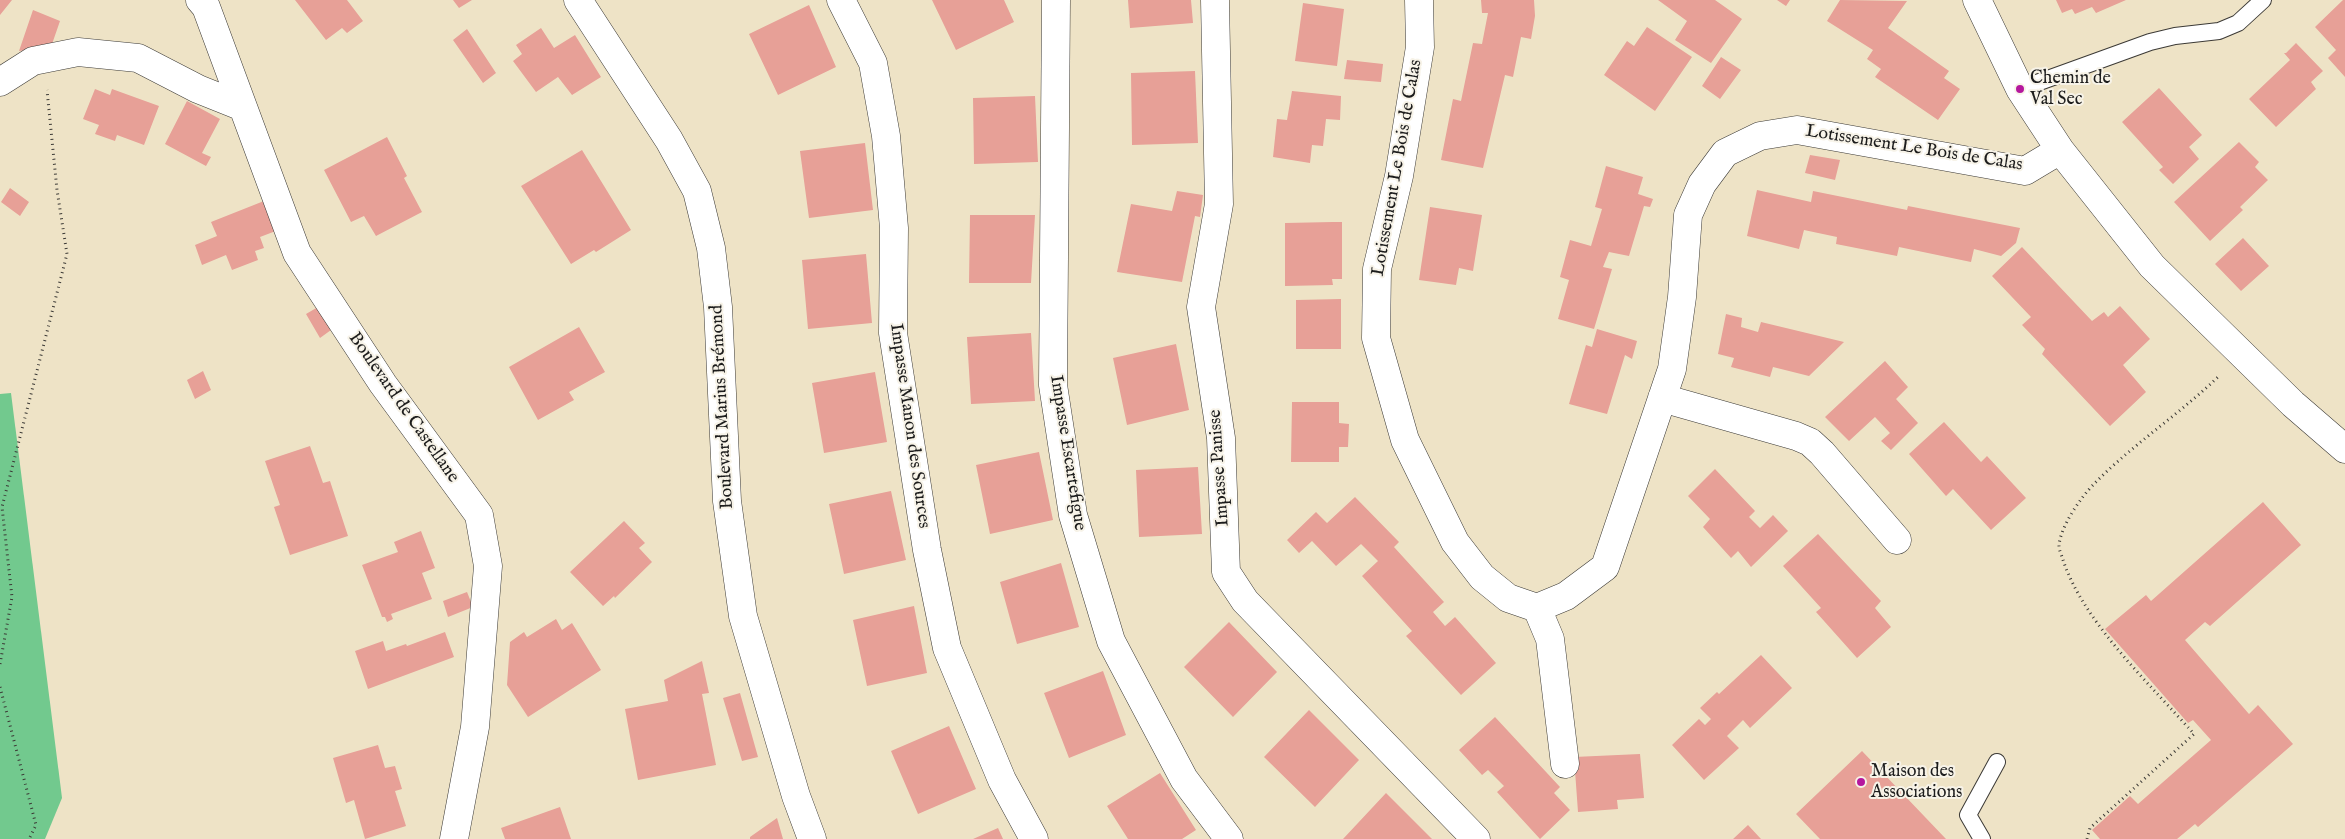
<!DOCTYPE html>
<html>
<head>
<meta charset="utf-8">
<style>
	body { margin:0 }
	canvas { display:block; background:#eee3c6 }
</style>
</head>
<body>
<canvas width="2345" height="839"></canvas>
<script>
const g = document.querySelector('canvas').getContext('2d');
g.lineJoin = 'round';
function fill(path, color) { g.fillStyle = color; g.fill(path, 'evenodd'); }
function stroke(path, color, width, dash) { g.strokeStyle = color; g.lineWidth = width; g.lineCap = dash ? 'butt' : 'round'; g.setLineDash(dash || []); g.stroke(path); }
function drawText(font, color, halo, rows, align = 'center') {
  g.font = font + ' "IM FELL English",serif'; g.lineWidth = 4; g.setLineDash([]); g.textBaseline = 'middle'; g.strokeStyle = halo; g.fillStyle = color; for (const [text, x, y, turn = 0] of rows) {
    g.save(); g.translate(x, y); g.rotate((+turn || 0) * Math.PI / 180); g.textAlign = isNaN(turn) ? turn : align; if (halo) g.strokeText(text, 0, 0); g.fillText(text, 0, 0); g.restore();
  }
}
const green = new Path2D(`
	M11,393L62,798L45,839H0V394Z`);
const building = new Path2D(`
	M0,0H12L0,15Z
	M295,0H347L363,21L347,33L342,28L326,40Z
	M453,0H472L459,8Z
	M932,0H1004L1014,22L956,50Z
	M1128,0H1191L1193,23L1130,28Z
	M1481,0H1534L1535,16L1531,39L1521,37L1513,77L1505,75L1483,168L1441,160L1453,99L1461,101L1473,43L1482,44L1488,13H1482Z
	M1658,0H1715L1742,19L1711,63L1675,40L1687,21Z
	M1777,0H1790L1786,6Z
	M1840,0L1907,1L1888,28L1949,71L1944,78L1960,89L1938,120L1875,77L1881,69L1867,59L1873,50L1827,21Z
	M2056,0H2126L2096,13L2092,7L2075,14L2072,9L2062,13Z
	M2343,0H2345V77L2328,58L2336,50L2315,27Z
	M1303,3L1344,9L1337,66L1295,61Z
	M809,5L836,67L778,95L749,34Z
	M33,10L60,21L51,47L19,51Z
	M1647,27L1692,57L1655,111L1604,75L1627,41L1634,46Z
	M541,28L554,48L575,35L601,77L572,95L558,77L536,92L513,61L522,54L516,45Z
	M467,29L496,73L483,83L453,40Z
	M2296,43L2323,71L2311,82L2316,89L2276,127L2249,99L2290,60L2284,53H2286Z
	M1721,57L1741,70L1720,99L1702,86Z
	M1347,60L1383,64L1381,82L1344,79Z
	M1195,71L1198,143L1132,145L1131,73Z
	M2159,88L2202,135L2189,147L2199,159L2173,184L2159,170L2163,167L2122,122Z
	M95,89L110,95L112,89L159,106L144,145L117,135L115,141L95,134L99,125L83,119Z
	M1292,91L1341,96L1340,120L1326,119L1323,146L1312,145L1310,163L1273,157L1277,119L1287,120Z
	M1035,96L1038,162L974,164L973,98Z
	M187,101L220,119L202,153L211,157L206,166L165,144Z
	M387,137L407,176L404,178L422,212L376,236L364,216L351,222L324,170Z
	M2239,142L2259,162L2255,167L2268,180L2240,207L2243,210L2210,241L2174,202Z
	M865,143L873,210L809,218L800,151Z
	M582,150L631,230L596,252L594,250L571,264L521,186Z
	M1810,155L1840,160L1835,180L1805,173Z
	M1606,166L1643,177L1638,194L1653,199L1650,207L1644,206L1629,256L1609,252L1603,267L1612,269L1594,329L1558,319L1569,280L1560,277L1570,240L1591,246L1602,209L1595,207Z
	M10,188L29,202L20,216L1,202Z
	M1757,190L1811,202L1813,191L1907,210L1908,206L2020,228L2016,243L2001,256L1974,249L1971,262L1899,247L1897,256L1836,244L1837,237L1804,230L1799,249L1747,236Z
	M1177,191L1203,195L1200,217L1195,216L1182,282L1117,272L1131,204L1172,211Z
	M269,199L281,229L260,237L264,248L255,251L258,260L232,270L226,255L202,265L195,245L217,236L211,222Z
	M1430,207L1482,215L1473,271L1459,268L1456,285L1419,280Z
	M970,215H1035L1031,283H969Z
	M1333,222H1342V279H1332L1333,285L1285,286V223Z
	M2243,238L2269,266L2241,291L2215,264Z
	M2022,247L2092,321L2104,312L2108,317L2120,306L2150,339L2123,365L2146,392L2110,426L2042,354L2045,349L2022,325L2031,317L1992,276Z
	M866,254L872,323L808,329L802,260Z
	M1341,299V349H1296V300Z
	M318,307L331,330L320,338L306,314Z
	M1726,314L1742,318L1741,327L1758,332L1761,322L1844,342L1809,376L1773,367L1770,377L1731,367L1734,358L1718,354Z
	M579,327L605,372L569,392L574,400L538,420L509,367Z
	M1597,329L1637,341L1632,359L1625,355L1607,414L1569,404L1586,345L1592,347Z
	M1031,333L1035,401L971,404L967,337Z
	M1176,344L1189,410L1127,425L1113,358Z
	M1885,361L1908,387L1896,399L1918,423L1891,450L1881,441L1890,433L1875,417L1849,441L1825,417Z
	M203,371L211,390L195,399L187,380Z
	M875,372L887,442L824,453L812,383Z
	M1292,402H1339V423L1349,424L1348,447H1339V462H1291Z
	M1944,422L1981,462L1987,456L2026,498L1991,530L1953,489L1946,496L1909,454Z
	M310,446L323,483L330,481L348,536L290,555L274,507L280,505L265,461Z
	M1039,452L1053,520L990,534L976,465Z
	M1198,467L1202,534L1139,537L1136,470Z
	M1715,469L1755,511L1749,517L1760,528L1773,515L1788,531L1751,567L1738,551L1731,558L1703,527L1710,519L1688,496Z
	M891,491L906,560L844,574L829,504Z
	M1355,497L1399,542L1394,547L1444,602L1433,612L1445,626L1455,617L1496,663L1461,695L1406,636L1412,631L1362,576L1378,561L1361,544L1336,566L1312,541L1299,553L1287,540L1316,512L1327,523Z
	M2263,502L2301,545L2210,626L2205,622L2185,640L2249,714L2258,705L2293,744L2198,827L2195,824L2177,839H2100L2092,830L2130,796L2138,804L2211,740L2193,720L2188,723L2105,629L2146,595L2151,601Z
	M624,521L645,543L639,548L652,562L615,598L614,596L603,606L570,572Z
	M421,531L435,568L422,573L432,599L391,614L393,619L387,622L385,617H382L362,565L398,552L394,542Z
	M1818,534L1881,601L1875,608L1891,627L1857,658L1816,612L1821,608L1783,566Z
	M1061,563L1079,627L1017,644L1000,582Z
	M467,592L473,607L448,617L443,601Z
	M914,606L927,673L867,686L853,620Z
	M556,619L562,630L572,623L601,670L528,717L507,685L510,642L524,632L527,637Z
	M1229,622L1277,672L1233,717L1184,667Z
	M445,632L454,657L368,689L355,651L383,641L386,651L406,644L407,646Z
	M1761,655L1792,688L1750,728L1743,720L1727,736L1739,748L1704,780L1672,745L1699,719L1705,725L1711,719L1700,708L1717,692L1719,694Z
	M702,661L709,693L702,694L716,765L638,780L625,709L668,701L664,680Z
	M1103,671L1126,735L1069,758L1044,693Z
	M740,693L758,757L742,761L723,698Z
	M1309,710L1359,760L1315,807L1264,757Z
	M1495,717L1560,787L1554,793L1570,810L1540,839L1497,792L1504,786L1488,770L1482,775L1459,750Z
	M949,726L976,789L918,814L891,751Z
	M378,745L385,768L395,766L402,789L395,791L406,826L365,839L354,800L346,803L333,758Z
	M1862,751L1946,839H1820L1796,814Z
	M1640,754L1644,798L1617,800L1618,809L1578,812L1574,757Z
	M1160,773L1196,830L1182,839H1128L1107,806Z
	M1386,793L1432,839H1343Z
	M560,807L571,839H505L501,828Z
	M777,818L783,839H750V837Z
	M1748,825L1761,839H1733Z
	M998,828L1003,839H973Z`);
const path = new Path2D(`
	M0,664L12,597L2,507L67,254L57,190L47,90
	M0,687L36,825L29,839
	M2087,839L2090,828L2194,734C2150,684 2084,623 2063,560C2062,556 2059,550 2059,546C2060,527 2081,497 2094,484C2133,444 2180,414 2220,375`);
const service = new Path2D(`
	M2020,89L2150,42L2175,36L2219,31L2238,23L2263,0
	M1982,839L1968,815L1997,762`);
const minor = new Path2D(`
	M200,0L206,7L297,253L383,384L479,515L488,566L475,727L454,839
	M578,0L669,140L697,191L711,248L718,307L727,501L743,616L796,796L812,839
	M841,0L873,63L886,136L894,228L893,333L927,550L947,648L1002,780L1034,839
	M1056,0L1053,385L1073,515L1111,641L1184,779L1229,839
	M1215,0L1219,204L1201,307L1221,438L1226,572L1245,601L1476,839
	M1419,0L1420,47L1399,176L1377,269L1376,338L1405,440L1455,542L1482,577L1508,598L1537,608L1566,596L1605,567L1672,369L1682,297L1688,215L1702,184L1725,153L1760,136L1797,130L2025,171L2060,150
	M1977,0L2020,89L2060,150L2152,266L2293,404L2345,449
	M0,82L33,61L78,52L138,58L198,89L243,107
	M1662,398L1796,436L1810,442L1822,453L1897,540
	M1537,608L1550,639L1565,764`);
const markers = [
	[2020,89,5,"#b5179e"],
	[1861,782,5,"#b5179e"]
];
const poiNames = [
	["Chemin de",2030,79],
	["Val Sec",2030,100],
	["Maison des",1871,772],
	["Associations",1871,793]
];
const streetNames = [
	["Lotissement Le Bois de Calas",1914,149,9],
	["Lotissement Le Bois de Calas",1398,168,-80],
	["Boulevard Marius Brémond",723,407,-93],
	["Boulevard de Castellane",403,408,55],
	["Impasse Manon des Sources",909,426,82],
	["Impasse Escartefigue",1067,453,81],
	["Impasse Panisse",1220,468,-94]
];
fill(green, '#72c98e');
fill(building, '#e7a097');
stroke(service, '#3c3a36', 18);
stroke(minor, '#3c3a36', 29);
stroke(path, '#3c3a36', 3, [1, 4]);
stroke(service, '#fff', 16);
stroke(minor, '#fff', 28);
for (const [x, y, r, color] of markers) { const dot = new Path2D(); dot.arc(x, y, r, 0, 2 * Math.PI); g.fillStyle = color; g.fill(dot); stroke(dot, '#f7f3e8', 2); }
drawText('18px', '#1c1c1c', '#f7f3e8', poiNames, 'left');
drawText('18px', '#1c1c1c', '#f7f3e8', streetNames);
</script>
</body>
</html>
